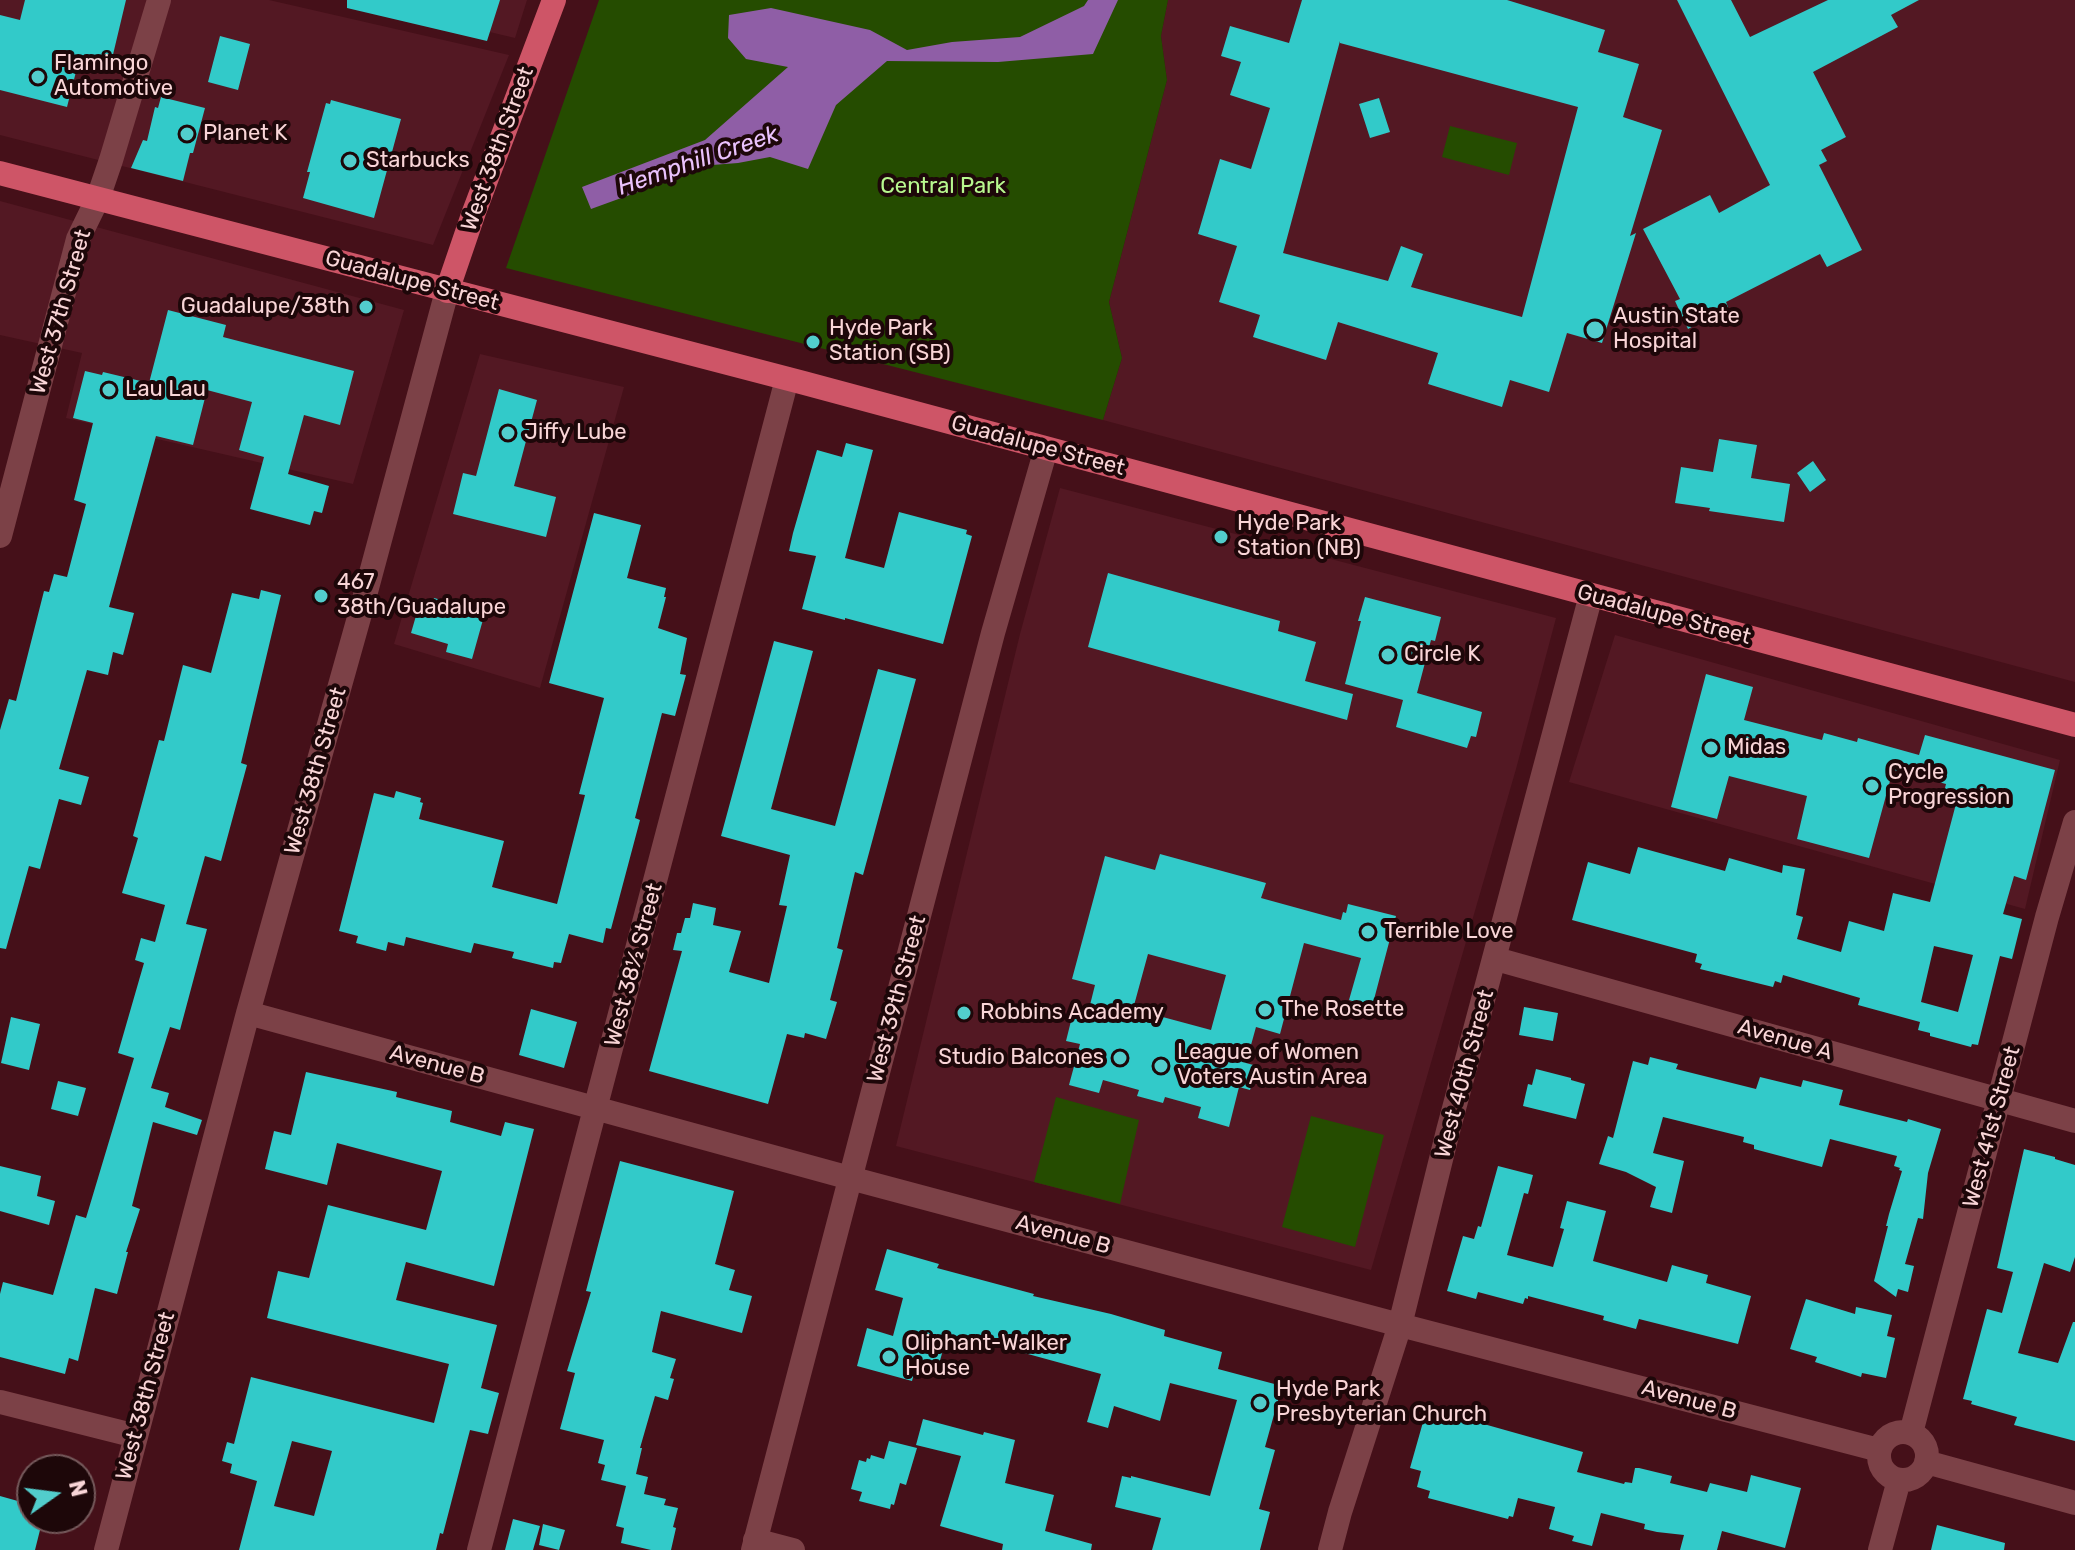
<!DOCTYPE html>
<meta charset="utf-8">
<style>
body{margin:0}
#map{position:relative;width:2075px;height:1550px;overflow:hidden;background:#451019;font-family:Rubik,sans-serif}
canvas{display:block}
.north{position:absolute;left:16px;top:1454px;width:80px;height:80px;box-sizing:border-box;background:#1d0709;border:2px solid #75595b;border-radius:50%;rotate:76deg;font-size:22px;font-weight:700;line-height:32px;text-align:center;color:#f9d5d7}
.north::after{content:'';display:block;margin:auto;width:28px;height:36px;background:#52cdcc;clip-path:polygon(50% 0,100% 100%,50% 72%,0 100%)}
</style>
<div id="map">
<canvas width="2075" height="1550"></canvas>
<div class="north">N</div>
</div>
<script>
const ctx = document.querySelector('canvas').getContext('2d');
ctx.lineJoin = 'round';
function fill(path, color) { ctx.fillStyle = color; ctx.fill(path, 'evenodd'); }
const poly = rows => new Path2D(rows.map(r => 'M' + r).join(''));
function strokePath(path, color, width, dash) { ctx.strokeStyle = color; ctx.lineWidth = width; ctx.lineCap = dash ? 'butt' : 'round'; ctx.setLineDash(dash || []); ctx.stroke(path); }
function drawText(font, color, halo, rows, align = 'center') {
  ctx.font = font + ' Rubik,sans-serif'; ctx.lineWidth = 8; ctx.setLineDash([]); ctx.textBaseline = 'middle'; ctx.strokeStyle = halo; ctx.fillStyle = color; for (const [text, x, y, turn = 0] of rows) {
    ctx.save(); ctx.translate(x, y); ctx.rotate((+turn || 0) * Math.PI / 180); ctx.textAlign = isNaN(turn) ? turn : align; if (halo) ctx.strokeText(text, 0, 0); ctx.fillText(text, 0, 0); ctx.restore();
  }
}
const built = poly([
 [0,0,269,0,509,55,433,245,0,135],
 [355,0,527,0,515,38],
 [1168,0,2075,0,2075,682,1103,420,1122,358,1109,302,1167,80,1161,36],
 [0,201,404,310,353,484,66,418,82,353,0,335],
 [480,354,624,387,540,688,394,644],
 [1060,488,1556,618,1516,769,1371,1270,896,1146,1020,634],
 [1615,635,2060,760,2025,909,1569,782]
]);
const green = poly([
 [599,0,1168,0,1161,36,1167,80,1109,302,1122,358,1103,420,506,268],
 [1450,126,1517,143,1509,175,1442,157],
 [1056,1097,1139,1120,1120,1204,1034,1182],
 [1311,1116,1384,1135,1355,1247,1282,1227]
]);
const water = poly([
 [1088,0,1118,0,1093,54,998,62,887,61,836,105,808,169,770,157,738,163,712,165,591,209,582,187,705,140,788,67,746,59,728,38,729,15,771,8,870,30,907,50,952,42,1020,37,1084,6]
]);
const building = poly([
 [25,0,126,0,111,63,80,56,67,107,0,90,0,15,20,20],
 [347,0,500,0,487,41,347,8],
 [1302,0,1507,0,1605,30,1598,52,1639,64,1623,117,1662,130,1630,236,1636,233,1602,343,1567,333,1549,392,1510,380,1502,407,1428,384,1438,353,1338,322,1326,360,1253,337,1260,315,1219,302,1237,246,1198,234,1220,159,1251,169,1270,108,1230,95,1241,62,1221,56,1230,26,1289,43],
 [1340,41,1340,43,1578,107,1522,317,1411,287,1423,254,1401,246,1388,281,1283,253],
 [1677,0,1731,0,1750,37,1828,0,1919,0,1891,15,1898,27,1813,72,1846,137,1821,150,1827,161,1819,165,1862,250,1827,267,1820,254,1726,302,1728,307,1688,329,1675,301,1680,299,1643,229,1710,195,1719,213,1770,185],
 [220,36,250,44,238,90,208,82],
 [161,97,205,108,193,153,190,153,183,181,131,168,143,140,147,141,155,107,158,108],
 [1379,98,1390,132,1370,138,1359,104],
 [331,100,401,119,374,218,303,198,310,172,307,172,326,103,330,104],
 [168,310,226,325,223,337,354,371,340,425,304,415,288,474,329,486,322,513,314,511,310,525,250,509,264,457,239,450,252,402,207,390,193,445,156,436,109,607,134,613,123,655,113,652,108,675,87,670,59,769,89,777,81,805,59,799,40,869,29,866,6,949,0,948,0,730,9,699,16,701,44,591,49,592,54,574,67,577,86,504,74,500,93,423,73,418,85,371,102,375,103,372,149,383],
 [499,389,537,400,514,486,556,497,546,537,453,514,463,473,476,476],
 [1719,439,1757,445,1751,478,1790,484,1784,522,1709,511,1710,508,1675,503,1681,467,1713,472],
 [846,443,873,450,845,558,884,568,899,512,967,530,966,534,972,536,943,644,845,618,845,620,802,609,816,556,789,551,793,533,817,450,842,457],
 [1813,461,1826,480,1810,492,1797,473],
 [594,513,641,525,627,578,666,588,664,597,666,597,658,628,687,638,680,674,686,675,675,716,662,713,635,818,640,820,611,929,606,928,603,943,569,934,561,963,554,962,553,968,512,958,514,952,474,943,471,953,406,937,404,946,388,942,386,951,356,943,358,936,339,931,374,793,394,798,396,791,421,798,420,802,423,803,419,819,504,841,492,887,557,904,585,795,579,794,604,698,549,683],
 [1108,573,1280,621,1278,631,1316,642,1305,681,1353,694,1347,720,1088,647],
 [261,590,281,595,241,763,247,765,221,861,205,856,186,924,207,929,180,1030,170,1027,151,1088,169,1093,165,1107,202,1120,197,1135,153,1122,132,1206,140,1209,126,1252,128,1252,117,1294,95,1288,78,1361,69,1358,65,1374,0,1357,0,1294,3,1282,53,1295,76,1215,86,1218,134,1058,118,1053,144,963,135,960,141,938,155,942,165,905,122,893,138,838,133,836,159,740,164,741,183,665,211,673,232,593,259,599],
 [1365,597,1441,617,1435,641,1431,640,1417,693,1482,712,1476,737,1471,736,1467,748,1396,727,1403,700,1345,684,1361,621,1358,621],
 [434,598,483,611,482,615,484,616,472,659,446,652,448,644,411,633,420,602,432,605],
 [774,641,813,651,771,809,835,826,878,669,916,679,863,875,855,872,837,948,843,950,830,1000,837,1002,826,1039,805,1033,804,1038,787,1034,768,1104,649,1071,682,951,673,950,677,933,681,933,685,918,690,918,693,903,716,908,713,925,741,931,729,972,769,983,787,906,779,905,790,855,721,836],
 [1706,674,1753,687,1744,720,1822,740,1824,733,1857,742,1858,738,1919,755,1925,735,2055,770,2026,880,2014,876,2003,914,2022,919,2012,959,2000,956,1978,1045,1972,1044,1971,1047,1930,1036,1930,1033,1918,1030,1920,1022,1858,1005,1860,998,1783,975,1781,983,1775,981,1773,987,1700,969,1702,964,1695,962,1697,954,1572,920,1588,862,1630,874,1638,847,1725,871,1729,858,1782,873,1783,865,1805,869,1796,915,1803,917,1797,939,1841,952,1849,921,1884,931,1893,893,1930,902,1957,800,1943,796,1946,784,1893,770,1869,858,1797,839,1807,796,1729,776,1717,819,1671,807],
 [1934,946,1973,955,1958,1012,1921,1002],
 [1160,854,1266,883,1261,898,1341,920,1343,912,1346,913,1348,904,1396,916,1372,1007,1349,1000,1361,958,1304,943,1280,1034,1256,1027,1246,1063,1257,1066,1250,1090,1239,1087,1229,1127,1198,1118,1201,1107,1165,1097,1163,1103,1137,1096,1139,1090,1103,1080,1099,1093,1069,1085,1080,1044,1066,1041,1072,1017,1086,1021,1095,985,1072,979,1105,856,1155,870],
 [1148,954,1226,975,1211,1030,1133,1009],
 [1524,1007,1558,1013,1553,1041,1519,1035],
 [531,1009,577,1022,564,1068,519,1055],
 [11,1017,40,1024,29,1070,1,1063],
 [1650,1057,1678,1064,1676,1069,1756,1089,1760,1077,1801,1087,1803,1080,1843,1090,1839,1105,1907,1122,1908,1119,1941,1129,1928,1173,1923,1219,1918,1218,1905,1264,1914,1266,1908,1292,1898,1289,1896,1297,1874,1281,1888,1226,1886,1226,1889,1214,1902,1171,1899,1170,1900,1168,1894,1166,1897,1156,1830,1139,1822,1167,1754,1149,1754,1145,1743,1142,1744,1137,1663,1117,1653,1153,1684,1161,1672,1213,1650,1207,1656,1187,1626,1172,1599,1164,1608,1136,1613,1138,1633,1061,1648,1065],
 [1536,1069,1571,1078,1571,1080,1585,1084,1576,1119,1523,1106,1528,1084,1532,1085],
 [306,1072,397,1092,396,1097,452,1111,450,1122,501,1136,505,1122,534,1129,494,1286,406,1262,396,1300,497,1325,481,1388,499,1393,488,1434,470,1430,443,1534,440,1533,436,1550,239,1550,257,1481,230,1473,232,1464,222,1461,227,1442,234,1444,251,1377,434,1423,449,1364,267,1318,278,1271,309,1278,328,1205,426,1230,442,1171,337,1143,327,1185,265,1169,274,1131,291,1135],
 [292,1441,332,1451,314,1516,274,1506],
 [58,1081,86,1088,78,1116,51,1109],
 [2024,1149,2055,1157,2055,1159,2075,1165,2075,1257,2070,1272,2044,1263,2018,1353,2058,1363,2073,1322,2075,1322,2075,1441,2014,1425,2017,1417,1971,1404,1972,1401,1963,1399,1987,1309,2002,1313,2013,1272,1997,1268],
 [620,1161,734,1191,715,1264,735,1270,729,1290,752,1296,742,1333,661,1311,652,1352,676,1359,670,1378,674,1379,668,1400,655,1396,640,1448,642,1448,636,1474,648,1477,644,1494,666,1499,664,1505,678,1508,673,1527,676,1528,671,1550,651,1550,621,1543,624,1528,616,1526,626,1486,601,1480,605,1465,598,1463,604,1440,560,1429,575,1373,567,1371,591,1292,586,1291],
 [0,1166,41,1176,37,1196,55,1201,49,1225,0,1211],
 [1498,1166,1533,1175,1528,1194,1524,1193,1507,1255,1553,1267,1564,1229,1560,1228,1567,1201,1606,1211,1593,1261,1667,1282,1672,1265,1708,1275,1706,1283,1751,1296,1738,1344,1639,1319,1636,1329,1603,1320,1604,1316,1528,1296,1528,1299,1525,1298,1523,1304,1478,1292,1476,1299,1447,1291,1463,1236,1474,1239,1478,1226,1481,1227],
 [887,1249,939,1264,937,1268,1034,1294,1033,1296,1111,1314,1165,1330,1164,1336,1222,1352,1218,1369,1282,1386,1265,1447,1275,1450,1259,1509,1270,1512,1260,1550,1152,1550,1161,1518,1115,1507,1122,1476,1131,1478,1131,1476,1210,1496,1237,1400,1170,1383,1160,1421,1114,1406,1108,1428,1087,1422,1101,1374,984,1342,983,1346,947,1336,939,1364,936,1363,933,1374,915,1370,912,1381,857,1366,867,1328,893,1336,903,1298,875,1290],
 [1806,1299,1855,1314,1856,1307,1892,1315,1887,1336,1895,1338,1886,1378,1862,1373,1861,1377,1815,1362,1817,1357,1790,1349],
 [1427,1408,1583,1452,1577,1472,1624,1484,1625,1482,1632,1483,1635,1468,1639,1468,1672,1476,1670,1483,1707,1492,1710,1483,1747,1492,1751,1475,1801,1488,1785,1548,1722,1531,1717,1550,1680,1550,1684,1535,1657,1532,1644,1529,1645,1524,1601,1513,1592,1546,1572,1541,1574,1536,1549,1529,1555,1507,1518,1498,1513,1517,1509,1516,1508,1519,1428,1498,1430,1491,1417,1487,1421,1471,1410,1468],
 [923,1419,983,1435,984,1432,1015,1440,1005,1483,1054,1495,1045,1531,1092,1544,1091,1550,1002,1550,1003,1544,940,1526,961,1456,916,1445],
 [889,1441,917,1448,906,1485,900,1483,894,1505,891,1504,890,1509,859,1501,862,1492,851,1489,859,1460,866,1462,867,1458,870,1459,871,1455,884,1459],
 [0,1496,32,1505,32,1518,43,1518,35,1550,0,1550],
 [513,1519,540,1526,533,1550,505,1550],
 [543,1524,565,1530,559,1550,539,1545],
 [1937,1525,2005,1543,2004,1550,1931,1550]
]);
const minor = poly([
 [0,536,78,239,98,198,111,160,159,0],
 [1496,959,2075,1121],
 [248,1013,850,1178,1400,1325,1879,1450],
 [0,1402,136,1436],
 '1879 1456a24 24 0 1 1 48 0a24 24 0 1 1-48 0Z',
 [1911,1433,2047,917,2075,822],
 [1926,1462,2075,1503],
 [755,1540,793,1550],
 [106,1550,248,1013,360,614,447,291],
 [479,1550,787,379],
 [753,1550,993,633,1046,449],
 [1330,1550,1340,1512,1400,1325,1448,1131,1591,595],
 [1880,1550,1899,1480]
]);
const major = poly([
 [0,173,804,383,2075,725],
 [447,291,474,212,554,0]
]);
const markers = [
 [38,77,8,"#52cdcc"],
 [187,134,8,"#52cdcc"],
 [350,161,8,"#52cdcc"],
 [366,307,8,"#52cdcc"],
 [1595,330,10,"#52cdcc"],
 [813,342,8,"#52cdcc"],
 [109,390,8,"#52cdcc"],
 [508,433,8,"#52cdcc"],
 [1221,537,8,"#52cdcc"],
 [321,596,8,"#52cdcc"],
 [1388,655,8,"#52cdcc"],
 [1711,748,8,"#52cdcc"],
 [1872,786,8,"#52cdcc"],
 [1368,932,8,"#52cdcc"],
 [1265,1010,8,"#52cdcc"],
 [964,1013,8,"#52cdcc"],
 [1120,1058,8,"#52cdcc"],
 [1161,1066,8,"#52cdcc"],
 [889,1357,8,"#52cdcc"],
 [1260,1403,8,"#52cdcc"]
];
const poiNames = [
 ["Flamingo",54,64],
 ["Automotive",54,89],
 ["Planet K",203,134],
 ["Starbucks",366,161],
 ["Guadalupe/38th",350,307,"right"],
 ["Austin State",1613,317],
 ["Hospital",1613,342],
 ["Hyde Park",829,329],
 ["Station (SB)",829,354],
 ["Lau Lau",125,390],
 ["Jiffy Lube",524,433],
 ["Hyde Park",1237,524],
 ["Station (NB)",1237,549],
 ["467",337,583],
 ["38th/Guadalupe",337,608],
 ["Circle K",1404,655],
 ["Midas",1727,748],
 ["Cycle",1888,773],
 ["Progression",1888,798],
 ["Terrible Love",1384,932],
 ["The Rosette",1281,1010],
 ["Robbins Academy",980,1013],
 ["League of Women",1177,1053],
 ["Voters Austin Area",1177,1078],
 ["Studio Balcones",1104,1058,"right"],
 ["Oliphant-Walker",905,1344],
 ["House",905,1369],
 ["Hyde Park",1276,1390],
 ["Presbyterian Church",1276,1415]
];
const streetNames = [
 ["West 38th Street",498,149,-70],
 ["Guadalupe Street",412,281,15],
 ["West 37th Street",61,312,-74],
 ["Guadalupe Street",1038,446,15],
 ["Guadalupe Street",1664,615,15],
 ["West 38th Street",316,771,-74],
 ["West 38½ Street",634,965,-75],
 ["West 39th Street",897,999,-75],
 ["Avenue A",1785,1040,16],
 ["Avenue B",437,1065,15],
 ["West 40th Street",1465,1074,-75],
 ["West 41st Street",1992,1127,-75],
 ["Avenue B",1063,1235,15],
 ["West 38th Street",146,1396,-75],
 ["Avenue B",1689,1400,15]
];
const parkNames = [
 ["Central Park",943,187]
];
const waterNames = [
 ["Hemphill Creek",698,161,-19]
];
fill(built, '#531823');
fill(green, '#254c00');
fill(water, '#8f5ea6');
fill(building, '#32cac9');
strokePath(minor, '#7c4147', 24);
strokePath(major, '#ce5567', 24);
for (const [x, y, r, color] of markers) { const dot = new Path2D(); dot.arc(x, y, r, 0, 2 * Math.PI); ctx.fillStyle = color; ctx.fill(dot); strokePath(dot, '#1d0709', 3); }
drawText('22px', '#f9d5d7', '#1d0709', poiNames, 'left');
drawText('22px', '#f9d5d7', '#1d0709', streetNames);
drawText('22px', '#b8f88f', '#1d0709', parkNames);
drawText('italic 24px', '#eac2fd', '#1d0709', waterNames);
</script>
